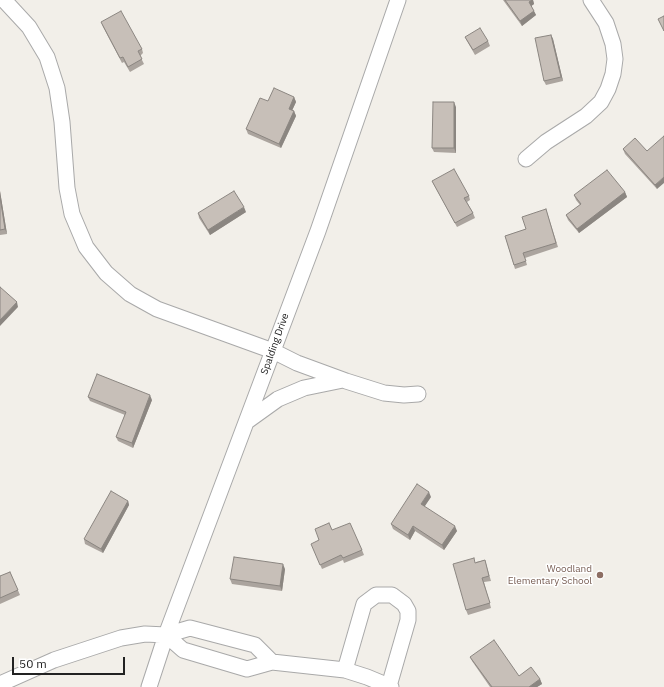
<!DOCTYPE html>
<style>
body{margin:0}
#map{position:relative;width:664px;height:687px;overflow:hidden;background:#f2efe9;font-family:"IBM Plex Sans",sans-serif}
canvas{display:block}
.scale{position:absolute;left:12px;top:657px;width:113px;height:18px;box-sizing:border-box;border:2px solid #222;border-top:0;padding-left:5px;font-size:12px;line-height:14px;white-space:nowrap;color:#222;-webkit-text-stroke:3px #fff;paint-order:stroke}
</style>
<div id="map">
<canvas width="664" height="687"></canvas>
<div class="scale">50 m</div>
</div>
<script>
const ctx = document.querySelector('canvas').getContext('2d');
ctx.lineJoin = 'round';
const poly = rows => new Path2D(rows.map(r => 'M' + r).join(''));
function strokePath(path, color, width, dash) { ctx.strokeStyle = color; ctx.lineWidth = width; ctx.lineCap = dash ? 'butt' : 'round'; ctx.setLineDash(dash || []); ctx.stroke(path); }
function fill(path, color) { ctx.fillStyle = color; ctx.fill(path, 'evenodd'); }
function drawText(font, color, halo, rows, align = 'center') {
  ctx.font = font + ' "IBM Plex Sans",sans-serif'; ctx.lineWidth = 3; ctx.setLineDash([]); ctx.textBaseline = 'middle'; ctx.strokeStyle = halo; ctx.fillStyle = color; for (const [text, x, y, turn = 0] of rows) {
    ctx.save(); ctx.translate(x, y); ctx.rotate((+turn || 0) * Math.PI / 180); ctx.textAlign = isNaN(turn) ? turn : align; if (halo) ctx.strokeText(text, 0, 0); ctx.fillText(text, 0, 0); ctx.restore();
  }
}
const minor = poly([
 [4,0,29,27,47,57,57,88,62,122,67,188,72,214,86,247,106,273,130,294,157,309,273,351,297,363,346,381,384,393,404,395,418,394],
 [526,159,546,142,586,116,601,102,608,89,613,74,615,59,613,44,606,23,591,0],
 [246,422,278,399,304,388,343,380],
 [166,635,183,650,247,669,272,662,345,670,367,677,391,687],
 [345,670,364,604,376,595,392,595,404,604,408,611,408,620,389,686],
 [0,684,54,660,121,638,145,634,166,635,190,628,255,645,272,662],
 [149,687,166,635,318,231,398,0]
]);
const wall = poly([
 [503,0,533,0,534,4,531,6,536,15,522,26],
 [101,22,142,49,143,53,140,56,144,64,130,72,124,62,122,63,103,27],
 [551,35,553,39,563,81,546,85,544,81],
 [465,37,488,41,490,46,475,55,467,41],
 [294,97,296,102,292,110,294,111,296,116,281,148,248,134,246,129,268,101],
 [456,107,456,153,434,152,432,148],
 [623,149,647,151,657,189,625,154],
 [432,181,469,196,470,200,467,202,473,213,475,218,457,227,434,185],
 [0,191,7,234,0,235],
 [625,192,627,197,579,233,568,220,566,215,580,205,576,200,574,195],
 [546,209,558,247,525,258,527,265,515,269,505,236,526,229],
 [246,212,210,235,199,218,198,213],
 [88,397,152,400,133,448,118,441,116,437,125,415,90,401],
 [431,497,424,506,457,531,444,550,415,531,410,540,393,529,391,524],
 [128,501,129,505,103,553,85,544,84,539],
 [332,530,362,550,364,555,344,563,343,560,322,569,313,548,319,540],
 [485,560,491,581,484,582,491,608,468,615,466,610,476,562],
 [285,569,282,591,232,584,230,579],
 [10,572,20,595,0,604,0,576],
 [470,657,519,676,540,679,542,684,537,687,490,687,472,661]
]);
const shadedWall = poly([
 [532,0,533,0,534,4,530,7,529,2],
 [534,11,536,15,522,26,520,21],
 [551,35,553,39,563,81,561,77],
 [294,97,296,102,291,113,289,109],
 [454,102,456,107,456,153,454,148],
 [294,111,296,116,281,148,279,144],
 [664,177,664,183,657,189,655,185],
 [0,191,7,234,5,229,0,197],
 [625,192,627,197,579,233,577,229],
 [244,207,246,212,210,235,208,230],
 [17,302,18,307,0,326,0,320],
 [150,395,152,400,133,448,132,443],
 [429,492,431,497,423,509,421,504],
 [128,501,129,505,103,553,101,549],
 [413,526,415,531,410,540,408,535],
 [455,526,457,531,444,550,442,545],
 [283,564,285,569,282,591,280,586],
 [540,679,542,684,537,687,529,687]
]);
const building = poly([
 [505,0,532,0,529,2,534,11,520,21,505,0],
 [121,11,142,49,138,51,142,59,128,67,123,57,120,58,101,22,121,11],
 [664,16,664,31,658,19,664,16],
 [480,28,488,41,473,50,465,37,480,28],
 [551,35,561,77,544,81,535,38,551,35],
 [274,88,294,97,289,109,294,111,279,144,246,129,260,98,268,101,274,88],
 [433,102,454,102,454,148,432,148,433,102],
 [664,136,664,177,655,185,623,149,635,138,647,151,664,136],
 [454,169,469,196,464,198,473,213,455,223,432,181,454,169],
 [607,170,625,192,577,229,566,215,581,204,574,195,607,170],
 [234,191,244,207,208,230,198,213,234,191],
 [0,197,5,229,0,230,0,197],
 [546,209,556,243,523,253,526,261,514,265,505,236,526,229,522,217,546,209],
 [0,287,17,302,0,320,0,287],
 [97,374,150,395,132,443,116,437,126,412,88,397,97,374],
 [417,484,429,492,421,504,455,526,442,545,413,526,408,535,391,524,417,484],
 [111,491,128,501,101,549,84,539,111,491],
 [329,523,332,530,350,523,362,550,343,558,341,555,320,565,311,544,319,540,315,529,329,523],
 [234,557,283,564,280,586,230,579,234,557],
 [474,558,475,563,485,560,489,576,482,578,490,603,466,610,453,564,474,558],
 [10,572,18,590,0,598,0,576,10,572],
 [494,640,519,676,531,667,540,679,529,687,492,687,470,657,494,640]
]);
const markers = [
 [600,575,4,"#8d6e63"]
];
const streetNames = [
 ["Spalding Drive",275,344,-70]
];
const educationNames = [
 ["Woodland",592,569],
 ["Elementary School",592,581]
];
strokePath(minor, '#a9a9a9', 17);
strokePath(minor, '#fff', 15);
fill(wall, '#aba49e');
fill(shadedWall, '#8b8681');
fill(building, '#c7bfb8');
strokePath(building, '#8b8681', 1);
for (const [x, y, r, color] of markers) { const dot = new Path2D(); dot.arc(x, y, r, 0, 2 * Math.PI); ctx.fillStyle = color; ctx.fill(dot); strokePath(dot, '#fff', 1.5); }
drawText('10px', '#222', '#fff', streetNames);
drawText('10px', '#785e54', '#fff', educationNames, 'right');
</script>
